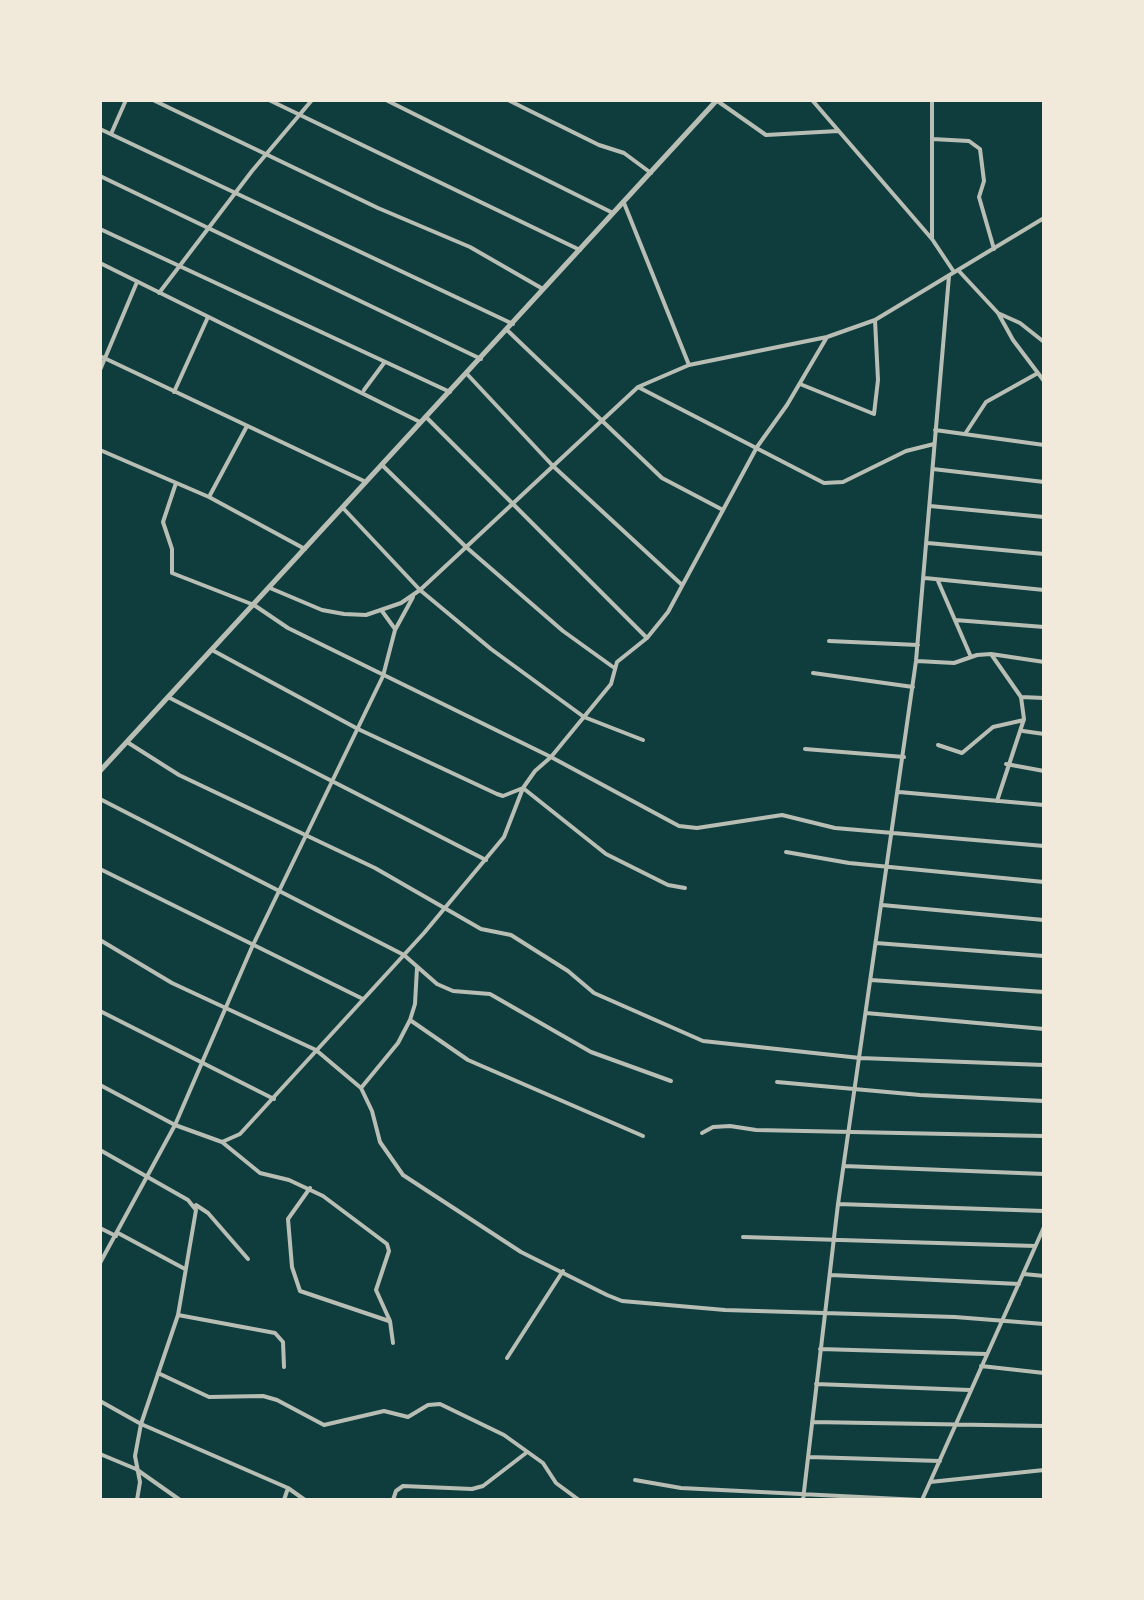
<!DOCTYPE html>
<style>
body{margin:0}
#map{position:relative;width:1144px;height:1600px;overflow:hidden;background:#0f3d3e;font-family:Commissioner,sans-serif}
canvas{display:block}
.frame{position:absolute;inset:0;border:102px solid #f1e9da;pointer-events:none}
</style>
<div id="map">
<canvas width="1144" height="1600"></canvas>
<div class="frame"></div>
</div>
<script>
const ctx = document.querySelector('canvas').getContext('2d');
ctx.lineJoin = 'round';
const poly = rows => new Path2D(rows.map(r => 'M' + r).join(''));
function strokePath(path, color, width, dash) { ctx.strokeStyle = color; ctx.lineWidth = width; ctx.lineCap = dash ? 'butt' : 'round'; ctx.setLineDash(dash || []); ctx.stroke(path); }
const minor = poly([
 [153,100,378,208,470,247,543,289],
 [269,100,580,250],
 [386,100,613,213],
 [508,100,599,145,624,153,651,173],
 [716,100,766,135,838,131],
 [812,100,932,239,954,272],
 [100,129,513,324],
 [111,134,126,100],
 [932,139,969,141,980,149,984,181,979,197,994,249],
 [100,176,481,359],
 [624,203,689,365],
 [100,229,450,392],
 [932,238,932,100],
 [100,263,420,422],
 [958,270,998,313,1013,340,1044,381],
 [159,293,252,171,312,100],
 [1000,314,1020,323,1044,342],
 [507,330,662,478,723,510],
 [100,356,366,482],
 [100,370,137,282],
 [467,374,553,466,681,584],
 [800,384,874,414,878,380,875,320],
 [638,387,824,483,843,482,906,451,934,444],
 [364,390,384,363],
 [174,392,208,317],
 [426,417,647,638],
 [935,430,1044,445],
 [965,434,986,402,1038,373],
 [100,450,209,497,305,549],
 [382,465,466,547,563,631,613,667],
 [933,469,1044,482],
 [176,483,163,522,172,549,172,573,254,605,288,628,551,757,679,826,697,828,782,815,835,828,1044,846],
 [209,497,247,426],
 [930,506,1044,517],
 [343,508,420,590,491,649,584,717,643,740],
 [928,543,1044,554],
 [925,578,1044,590],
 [938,581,971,657],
 [270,588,322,610,344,614,366,615,401,603,420,590,638,387,689,365,827,337,875,320,1044,218],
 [382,611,395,629],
 [955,620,1044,627],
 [829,641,918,645],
 [212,650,358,729,497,794,503,796,523,788,606,854,668,885,685,888],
 [991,654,1021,697,1024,719,997,801],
 [917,661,954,663,977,655,991,654,1044,662],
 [813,673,913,687],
 [168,697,486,860],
 [1021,697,1044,698],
 [1023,731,1044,734],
 [127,742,179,775,375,868,481,929,511,935,568,971,594,993,703,1041,860,1058,1044,1065],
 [938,745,962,753,993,727,1024,720],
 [805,749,904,757],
 [1006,764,1044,771],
 [899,792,1044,805],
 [100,799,404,955,437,984,453,991,490,994,591,1052,671,1081],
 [786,852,849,863,1044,882],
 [100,869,363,999],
 [882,905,1044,920],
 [100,940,172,983,316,1050,361,1088,372,1111,380,1142,403,1175,521,1252,607,1295,622,1301,725,1310,955,1317,1044,1324],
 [876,943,1044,956],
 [871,980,1044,992],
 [100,1011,274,1099],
 [866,1013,1044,1029],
 [410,1020,468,1060,643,1136],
 [777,1082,920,1095,1044,1101],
 [100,1085,175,1125,222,1142,240,1134,424,933,504,837,523,788,535,771,551,757,611,684,617,662,647,638,668,612,757,447,787,405,827,337],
 [361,1088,398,1043,410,1020,415,1004,417,968],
 [702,1133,713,1127,730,1126,756,1130,1044,1136],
 [222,1142,260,1173,289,1180,323,1196,387,1244,389,1251,376,1290,390,1321,393,1343],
 [100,1150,188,1200,196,1210,178,1315,141,1424,135,1456,140,1482,137,1500],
 [844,1166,1044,1174],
 [310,1188,288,1219,292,1267,300,1291,389,1321],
 [838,1204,1044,1211],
 [196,1205,208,1213,248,1259],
 [100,1228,116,1236],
 [118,1233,185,1269],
 [743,1237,1035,1246],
 [100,1263,175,1125,252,947,383,676,395,630,413,597],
 [1024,1274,1044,1276],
 [831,1275,1019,1284],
 [178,1315,275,1333,283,1342,284,1367],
 [820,1349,986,1354],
 [507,1358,563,1271],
 [981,1366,1044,1373],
 [158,1373,209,1397,263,1396,277,1400,324,1425,384,1411,408,1417,428,1405,440,1404,504,1435,543,1463,556,1483,579,1500],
 [816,1384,970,1390],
 [100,1401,141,1424,288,1488,305,1500],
 [812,1422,1044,1426],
 [100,1454,136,1469,180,1500],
 [809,1457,940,1461],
 [635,1480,681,1488,920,1500],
 [930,1482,1044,1470],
 [284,1500,288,1488],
 [393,1500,396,1491,403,1486,472,1489,483,1486,526,1453],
 [803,1500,838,1204,916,661,949,276],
 [922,1500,1044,1227]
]);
const tertiary = poly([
 [100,771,717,100]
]);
strokePath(minor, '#b8beb3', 4);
strokePath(tertiary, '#b8beb3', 5);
</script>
